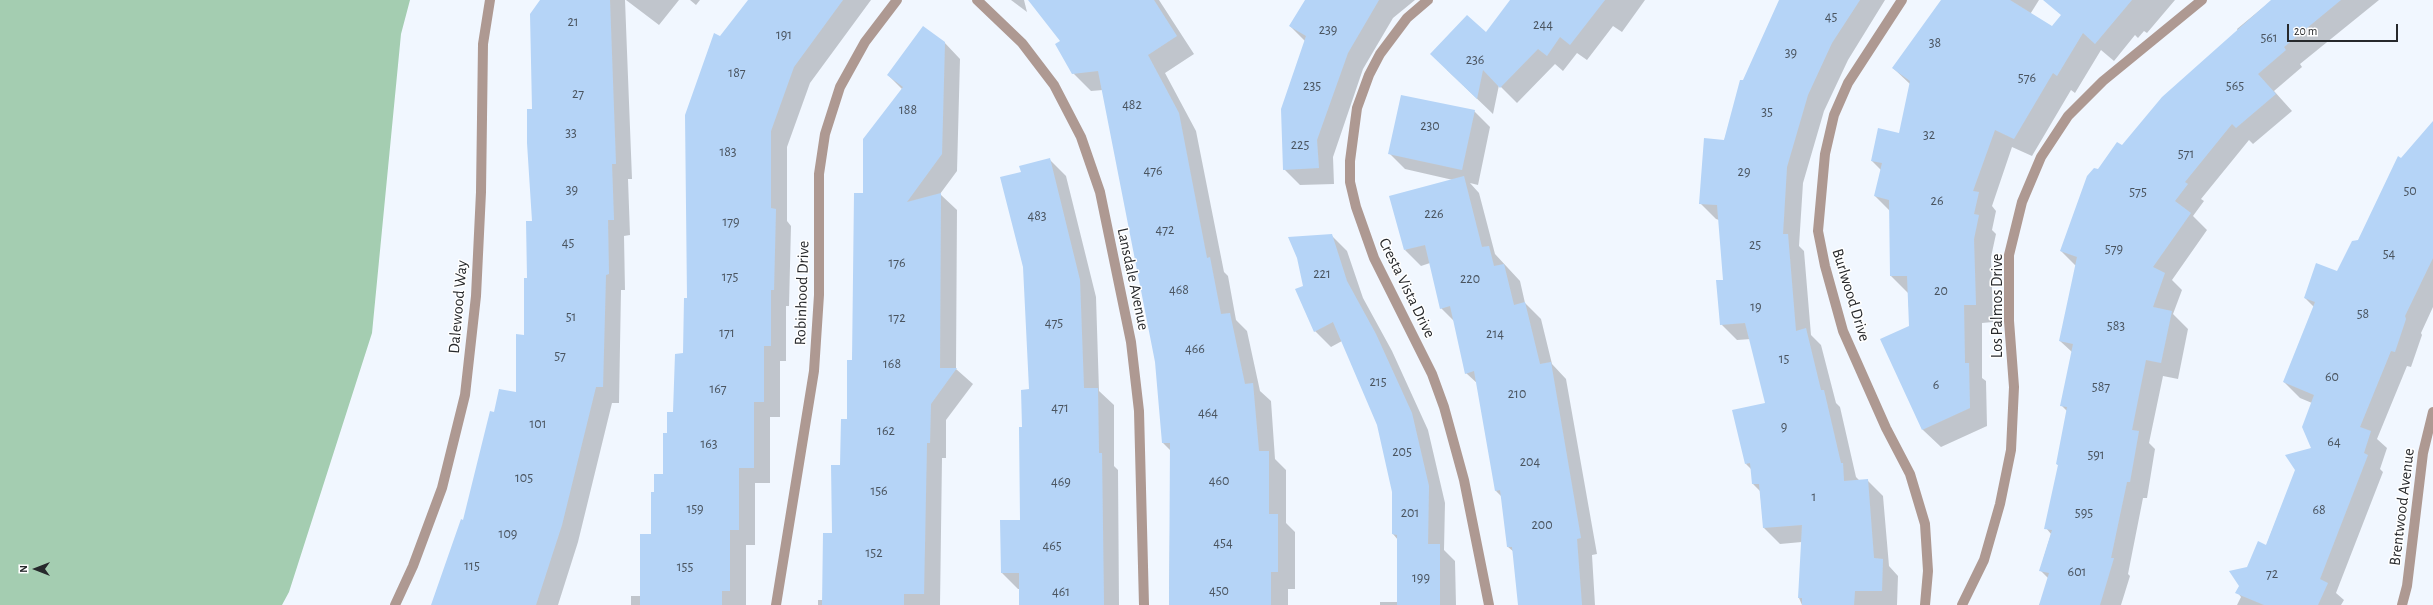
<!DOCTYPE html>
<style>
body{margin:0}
#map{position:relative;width:2433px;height:605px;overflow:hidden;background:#f1f7ff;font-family:"Alegreya Sans",sans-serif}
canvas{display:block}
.north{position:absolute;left:16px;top:549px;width:40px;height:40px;-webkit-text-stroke:3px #fff;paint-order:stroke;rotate:270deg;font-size:11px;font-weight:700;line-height:16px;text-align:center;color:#27292c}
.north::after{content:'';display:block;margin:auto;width:14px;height:18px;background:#27292c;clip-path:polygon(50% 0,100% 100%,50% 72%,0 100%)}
.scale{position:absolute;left:2287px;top:24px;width:111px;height:18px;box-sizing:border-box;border:2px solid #27292c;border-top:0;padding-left:5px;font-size:12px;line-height:14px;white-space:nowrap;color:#27292c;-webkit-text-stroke:3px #fff;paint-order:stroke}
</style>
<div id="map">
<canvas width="2433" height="605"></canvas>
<div class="north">N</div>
<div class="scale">20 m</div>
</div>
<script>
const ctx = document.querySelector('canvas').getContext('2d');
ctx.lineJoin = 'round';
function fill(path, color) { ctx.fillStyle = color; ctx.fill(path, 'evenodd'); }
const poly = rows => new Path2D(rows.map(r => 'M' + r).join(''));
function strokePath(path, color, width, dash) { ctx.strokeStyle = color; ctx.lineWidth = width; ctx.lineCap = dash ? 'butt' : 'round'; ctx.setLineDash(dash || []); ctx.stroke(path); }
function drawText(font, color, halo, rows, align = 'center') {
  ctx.font = font + ' "Alegreya Sans",sans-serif'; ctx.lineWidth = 3; ctx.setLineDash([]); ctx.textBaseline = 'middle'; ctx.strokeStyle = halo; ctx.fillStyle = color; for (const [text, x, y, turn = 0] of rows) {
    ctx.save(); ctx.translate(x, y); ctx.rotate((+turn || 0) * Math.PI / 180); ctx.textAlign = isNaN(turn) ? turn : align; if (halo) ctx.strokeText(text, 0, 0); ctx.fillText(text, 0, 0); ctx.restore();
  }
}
const forest = poly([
 [0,0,410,0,401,34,372,333,289,592,282,605,0,605]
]);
const shadow = poly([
 [542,0,625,0,632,179,628,179,630,235,624,236,625,290,621,290,619,403,612,403,578,542,558,605,432,605,464,521,495,413,517,394,525,336,533,223,533,110],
 [626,0,679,0,659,25],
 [690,0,700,0,696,5],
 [749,0,871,0,810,83,787,147,787,221,791,226,789,306,786,306,786,361,780,361,780,417,770,417,770,483,755,483,755,545,746,545,746,605,631,605,631,596,641,596,652,535,655,493,664,475,668,434,674,413,684,354,688,299,721,37],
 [1011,0,1024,0,1027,12],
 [1032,0,1159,0,1194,54,1165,73,1196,131,1224,272,1228,276,1236,320,1247,331,1260,391,1271,401,1275,459,1286,470,1286,523,1295,532,1295,589,1288,589,1288,605,1169,605,1171,451,1163,443,1156,362,1103,90,1091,91,1073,73,1061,41],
 [1306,0,1415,0,1393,18,1363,69,1333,157,1334,184,1300,185,1284,169,1305,41,1290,26],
 [1512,0,1645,0,1622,32,1613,26,1587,60,1577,53,1563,71,1555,64,1517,103,1499,85,1493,114,1447,70,1486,34],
 [1783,0,1885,0,1848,60,1824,111,1803,183,1799,246,1804,251,1811,335,1821,345,1836,403,1840,407,1856,477,1859,480,1867,480,1883,496,1889,566,1898,576,1897,605,1802,605,1799,598,1802,542,1780,544,1764,528,1760,491,1753,484,1752,470,1746,464,1767,403,1751,339,1737,340,1721,324,1724,281,1719,220,1716,219,1700,203,1724,141,1743,82],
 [1942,0,2039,0,1954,136,1957,138,2075,0,2175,0,2147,33,2144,31,2138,38,2135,35,2114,61,2101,50,2075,93,2071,90,2032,156,2012,147,1992,206,1996,211,1992,230,1996,234,1991,257,1993,322,1982,323,1982,378,1986,381,1987,426,1941,447,1923,430,1910,327,1908,293,1891,276,1890,211,1875,196,1881,170,1872,161,1900,134,1911,85,1893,68],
 [2272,0,2379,0,2300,64,2302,67,2274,91,2292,111,2253,144,2249,140,2201,199,2204,201,2193,216,2207,230,2172,280,2182,290,2173,314,2188,329,2178,379,2163,376,2149,443,2155,449,2147,498,2143,498,2128,574,2130,576,2121,605,2039,605,2053,583,2040,570,2051,534,2046,528,2059,466,2057,464,2067,411,2062,406,2072,352,2060,341,2076,266,2061,251,2098,170,2238,31,2237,29],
 [944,42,960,59,957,171,940,194,957,210,956,369,973,384,946,420,946,458,942,458,940,605,818,605,818,600,823,600,848,420,864,194,902,89,888,75],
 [1474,111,1490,127,1478,185,1470,183,1479,193,1495,254,1520,281,1525,303,1541,319,1552,364,1566,379,1597,554,1592,555,1595,605,1519,605,1514,552,1508,547,1502,497,1496,491,1478,384,1466,373,1455,322,1441,308,1430,263,1421,266,1405,250,1453,180,1405,169,1389,153],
 [2433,123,2433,307,2421,333,2422,335,2411,367,2407,366,2377,439,2387,448,2380,469,2383,472,2336,593,2344,600,2341,605,2237,605,2241,597,2237,592,2248,568,2266,546,2296,470,2313,448,2312,403,2300,398,2284,382,2314,307,2305,298,2338,272,2358,241,2401,160],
 [1050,160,1066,176,1096,297,1099,391,1114,405,1114,466,1118,470,1119,605,1021,605,1021,589,1018,589,1002,573,1001,521,1021,521,1023,428,1030,390,1022,173],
 [1331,235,1347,251,1363,298,1392,351,1428,430,1445,503,1444,550,1455,561,1456,605,1380,605,1380,602,1398,602,1398,540,1393,534,1393,492,1378,424,1342,341,1331,347,1315,331,1304,286]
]);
const building = poly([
 [540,0,610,0,616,164,612,164,614,220,608,220,609,274,606,275,603,387,596,387,562,525,536,605,431,605,461,519,463,520,490,411,494,412,499,389,516,392,516,334,524,335,524,278,527,278,526,221,532,221,527,143,527,109,532,109,530,14],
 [748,0,843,0,794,67,771,131,771,208,776,209,774,290,771,290,771,346,764,346,764,402,754,402,754,468,739,468,739,530,730,530,730,591,722,591,722,605,640,605,640,534,651,534,651,492,654,492,654,474,663,474,663,433,667,433,667,412,673,412,675,354,683,353,684,298,687,298,685,115,714,33,720,36],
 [1028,0,1154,0,1177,36,1148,55,1179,113,1207,258,1210,257,1221,314,1230,313,1245,384,1253,383,1259,451,1269,451,1269,514,1278,514,1278,572,1271,572,1271,605,1169,605,1170,443,1162,443,1155,362,1098,71,1072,74,1055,44,1060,41],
 [1305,0,1379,0,1348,53,1317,140,1319,168,1283,170,1281,109,1306,36,1289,26],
 [1510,0,1605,0,1570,45,1560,37,1547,56,1538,49,1500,88,1483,70,1477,99,1430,54,1467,15,1486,32],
 [1779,0,1860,0,1832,43,1808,95,1787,167,1783,234,1788,234,1796,331,1806,328,1821,390,1824,390,1841,463,1843,463,1844,481,1868,479,1874,558,1883,559,1882,591,1855,591,1854,605,1802,605,1802,598,1798,598,1802,525,1763,528,1759,484,1752,484,1750,463,1745,464,1732,410,1765,403,1745,323,1720,325,1716,280,1723,280,1717,205,1699,204,1704,138,1724,140,1740,80,1743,80],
 [1941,0,2010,0,2052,26,2061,15,2043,0,2132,0,2095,44,2083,33,2057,76,2053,73,2014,139,1995,130,1973,191,1979,192,1974,214,1979,215,1974,239,1976,305,1964,305,1965,363,1969,363,1970,408,1922,430,1880,339,1909,326,1907,276,1890,276,1889,200,1874,196,1882,163,1871,161,1878,128,1899,133,1910,81,1892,68],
 [2271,0,2341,0,2284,47,2286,50,2258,74,2276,94,2236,128,2232,124,2185,182,2188,184,2175,201,2191,213,2153,267,2165,273,2153,307,2172,311,2161,363,2146,360,2132,430,2139,431,2130,482,2127,482,2111,558,2114,558,2100,605,2039,605,2049,573,2039,571,2052,530,2044,529,2058,465,2056,464,2067,407,2060,406,2073,344,2059,341,2077,257,2060,251,2087,176,2094,168,2098,169,2117,142,2122,145,2162,97],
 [923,26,945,42,942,154,907,202,941,193,940,368,957,368,931,404,930,443,927,443,924,594,904,594,904,605,822,605,823,533,832,533,831,465,840,465,841,419,847,419,847,360,852,360,854,193,863,193,863,139,903,87,887,75],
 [1401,95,1475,110,1462,170,1388,154],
 [2433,121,2433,258,2405,316,2406,319,2395,352,2391,351,2360,427,2371,431,2364,453,2368,455,2320,579,2328,583,2318,605,2264,605,2235,593,2239,586,2229,571,2247,567,2258,541,2266,545,2295,470,2285,455,2311,448,2302,427,2314,395,2283,382,2315,302,2304,298,2316,263,2337,271,2352,241,2358,240,2398,156,2401,158],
 [1050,158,1080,280,1084,388,1098,388,1099,453,1102,453,1104,605,1019,605,1019,573,1001,573,1000,520,1020,520,1019,427,1022,427,1021,390,1029,389,1023,267,1000,177,1021,172,1019,166],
 [1464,176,1482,247,1489,246,1494,266,1504,264,1514,305,1525,302,1540,364,1551,362,1581,538,1577,539,1582,605,1518,605,1512,547,1507,547,1500,490,1495,491,1474,371,1465,374,1450,306,1440,309,1425,245,1404,250,1389,196],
 [1332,234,1347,281,1376,334,1412,413,1429,486,1428,544,1440,544,1440,605,1397,605,1397,535,1392,534,1392,492,1377,425,1333,322,1314,332,1295,289,1303,286,1297,258,1288,237]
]);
const minor = poly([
 [977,0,1022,43,1054,85,1081,137,1100,192,1131,342,1139,411,1144,605],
 [1428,0,1407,18,1380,54,1369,75,1357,108,1350,161,1350,182,1356,207,1374,258,1432,374,1444,407,1464,480,1489,605],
 [1902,0,1848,83,1834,115,1825,154,1818,231,1825,266,1843,331,1886,428,1910,474,1925,524,1928,571,1925,605],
 [395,605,413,566,442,488,465,395,476,296,481,192,483,44,490,0],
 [776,605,814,371,819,295,819,174,825,134,840,87,865,42,897,0],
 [1962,605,1984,560,2000,504,2011,450,2014,387,2009,321,2009,255,2022,202,2041,157,2068,116,2103,81,2202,0],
 [2402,605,2407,586,2423,453,2433,412]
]);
const numberNames = [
 ["45",1831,17],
 ["21",573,22],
 ["244",1543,25],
 ["239",1328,30],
 ["191",784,35],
 ["561",2269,38],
 ["38",1935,43],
 ["39",1791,53],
 ["236",1475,60],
 ["187",737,73],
 ["576",2027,78],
 ["235",1312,86],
 ["565",2235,86],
 ["27",578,94],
 ["482",1132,105],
 ["188",908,110],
 ["35",1767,112],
 ["230",1430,126],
 ["33",571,133],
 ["32",1929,135],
 ["225",1300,145],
 ["183",728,152],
 ["571",2186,154],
 ["476",1153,171],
 ["29",1744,172],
 ["39",572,190],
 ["50",2410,191],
 ["575",2138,192],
 ["26",1937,201],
 ["226",1434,214],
 ["483",1037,216],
 ["179",731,222],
 ["472",1165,230],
 ["45",568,243],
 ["25",1755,245],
 ["579",2114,249],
 ["54",2389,254],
 ["176",897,263],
 ["221",1322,274],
 ["175",730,277],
 ["220",1470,279],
 ["468",1179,290],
 ["20",1941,291],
 ["19",1756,307],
 ["58",2363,314],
 ["51",571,317],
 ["172",897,318],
 ["475",1054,323],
 ["583",2116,326],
 ["171",727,333],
 ["214",1495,334],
 ["466",1195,349],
 ["57",560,356],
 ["15",1784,359],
 ["168",892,364],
 ["60",2332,377],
 ["215",1378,382],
 ["6",1936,385],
 ["587",2101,387],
 ["167",718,389],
 ["210",1517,394],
 ["471",1060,408],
 ["464",1208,413],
 ["101",538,424],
 ["9",1784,427],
 ["162",886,431],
 ["64",2334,442],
 ["163",709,444],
 ["205",1402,452],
 ["591",2096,455],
 ["204",1530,462],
 ["105",524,478],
 ["460",1219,481],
 ["469",1061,482],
 ["156",879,491],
 ["1",1814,497],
 ["159",695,509],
 ["68",2319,510],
 ["201",1410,513],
 ["595",2084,513],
 ["200",1542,525],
 ["109",508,534],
 ["454",1223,543],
 ["465",1052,546],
 ["152",874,553],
 ["115",472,566],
 ["155",685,567],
 ["601",2077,572],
 ["72",2272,574],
 ["199",1421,578],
 ["450",1219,591],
 ["461",1061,592]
];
const streetNames = [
 ["Lansdale Avenue",1133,279,78],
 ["Cresta Vista Drive",1407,288,64],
 ["Robinhood Drive",802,293,-88],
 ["Burlwood Drive",1851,295,73],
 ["Los Palmos Drive",1997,306,-90],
 ["Dalewood Way",458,307,-85],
 ["Brentwood Avenue",2402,507,-83]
];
fill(forest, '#a4cdb1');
fill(shadow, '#0003');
fill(building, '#b5d4f7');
strokePath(minor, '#ae9992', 10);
drawText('14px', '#4a545f', null, numberNames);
drawText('16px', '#27292c', '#fff', streetNames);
</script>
